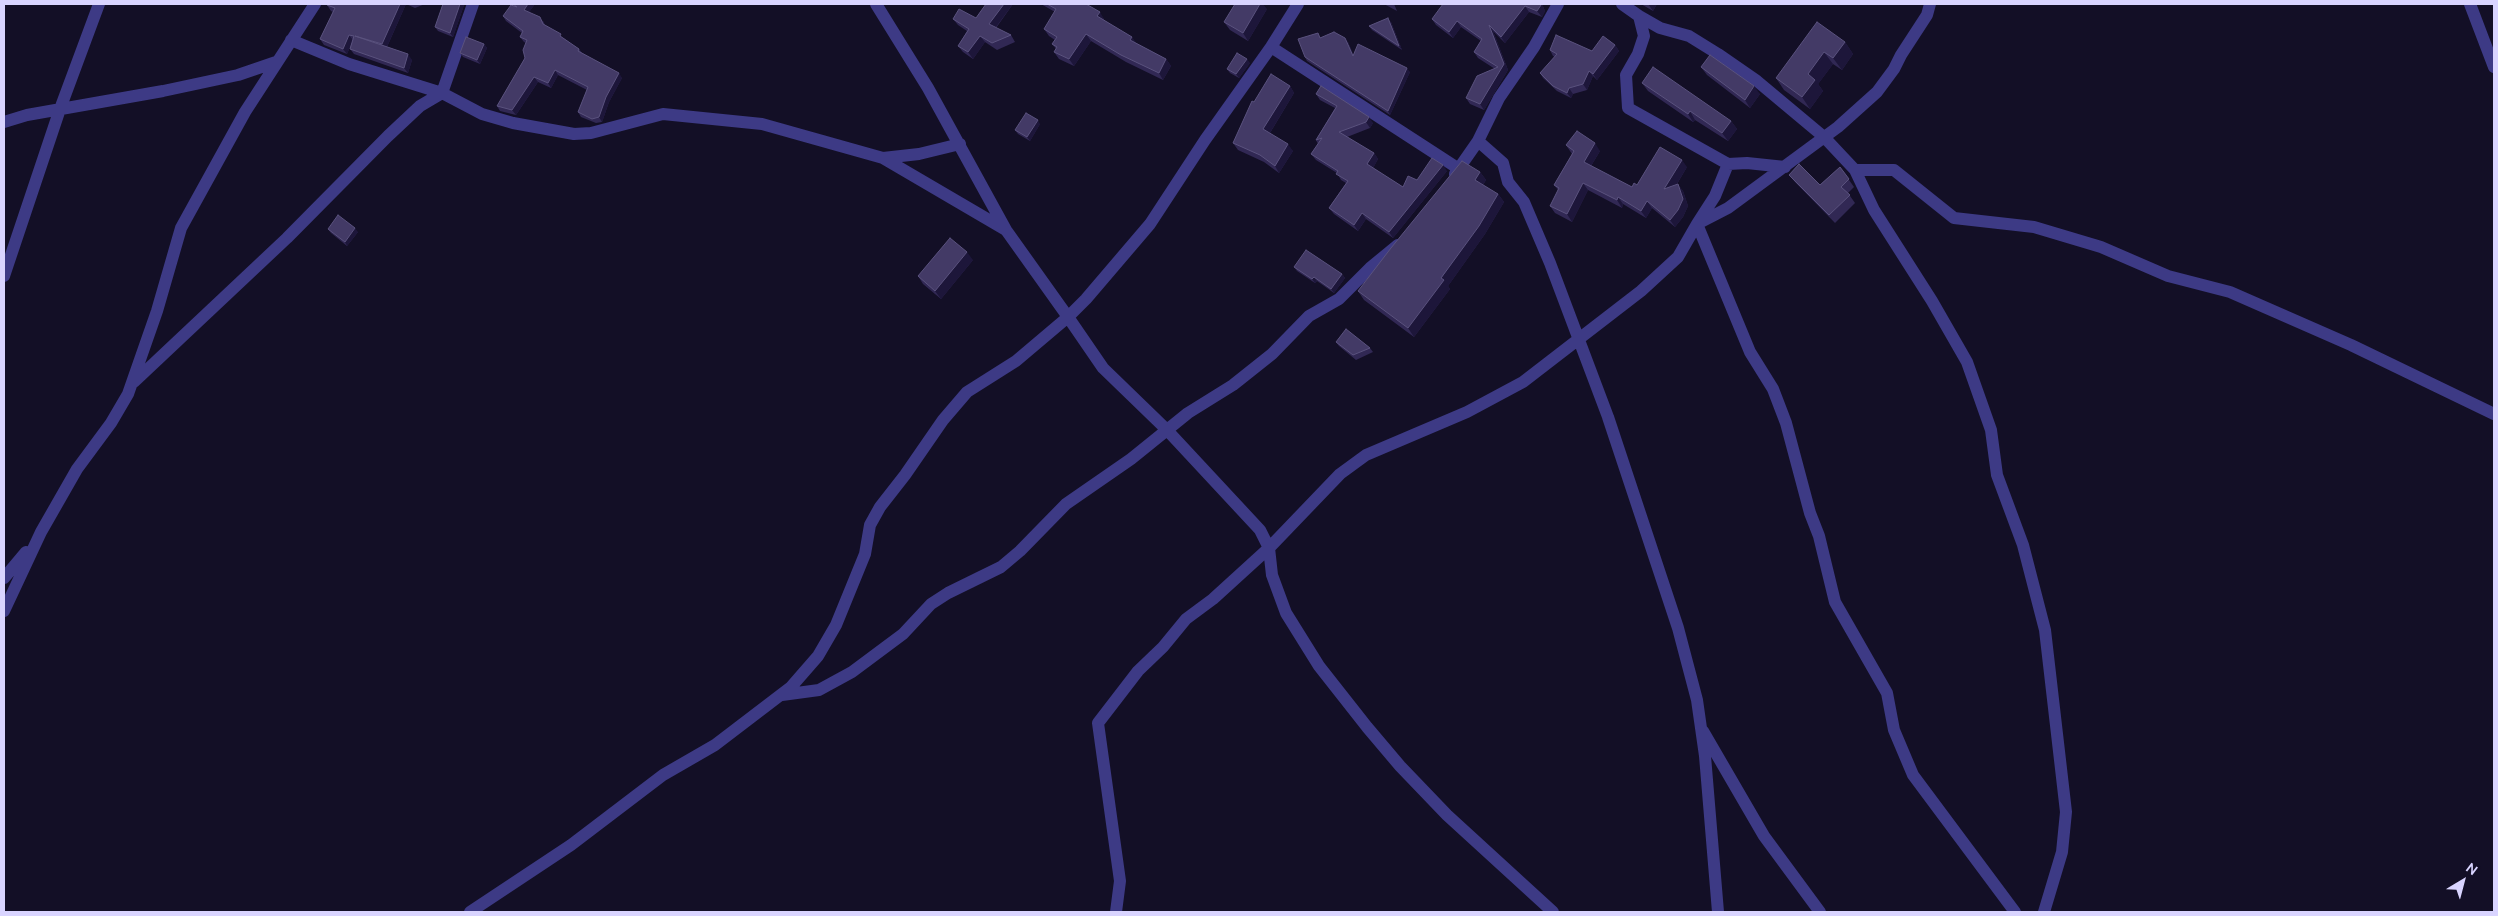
<!DOCTYPE html>
<style>
body{margin:0}
#map{position:relative;width:2498px;height:916px;overflow:hidden;background:#130f26;font-family:Ubuntu,sans-serif}
canvas{display:block}
.frame{position:absolute;inset:0;border:5px solid #d9d4ff;pointer-events:none}
.north{position:absolute;left:2438px;top:856px;width:50px;height:50px;-webkit-text-stroke:4px #130f26;paint-order:stroke;rotate:37deg;font-size:14px;font-weight:700;line-height:20px;text-align:center;color:#d9d4ff}
.north::after{content:'';display:block;margin:auto;width:18px;height:22px;background:#d9d4ff;clip-path:polygon(50% 0,100% 100%,50% 72%,0 100%)}
</style>
<div id="map">
<canvas width="2498" height="916"></canvas>
<div class="frame"></div>
<div class="north">N</div>
</div>
<script>
const ctx = document.querySelector('canvas').getContext('2d');
ctx.lineJoin = 'round';
const poly = rows => new Path2D(rows.map(r => 'M' + r).join(''));
function strokePath(path, color, width, dash) { ctx.strokeStyle = color; ctx.lineWidth = width; ctx.lineCap = dash ? 'butt' : 'round'; ctx.setLineDash(dash || []); ctx.stroke(path); }
function fill(path, color) { ctx.fillStyle = color; ctx.fill(path, 'evenodd'); }
const street = poly([
 [1298,4,1271,47,1205,140,1150,224,1086,299,1068,317,1103,368,1167,430,1260,530,1269,548,1272,575,1286,613,1319,666,1367,727,1400,766,1447,815,1553,912],
 [1622,4,1639,16,1644,36,1638,54,1626,75,1628,108,1728,164,1715,196,1697,224,1750,352,1773,389,1786,423,1810,513,1819,536,1835,602,1887,693,1894,730,1913,775,2015,912],
 [2470,4,2494,67],
 [1639,16,1660,28,1689,36,1718,54,1757,81,1824,137,1855,170,1874,210,1932,301,1967,362,1991,430,1997,475,2023,545,2045,630,2066,812,2062,852,2044,912],
 [291,40,349,64,442,93,482,114,513,123,574,134,591,133,663,114,762,124,883,158,919,154,960,144],
 [1271,47,1459,169],
 [4,122,27,115,163,91,238,75,276,62],
 [1478,141,1503,163,1508,182,1524,202,1550,263,1608,417,1678,628,1697,700,1705,756,1718,912],
 [883,158,1006,230],
 [1728,164,1747,163,1785,167],
 [1855,170,1894,170,1954,218,2034,227,2101,247,2168,276,2230,292,2351,345,2494,414],
 [1455,174,1478,141,1499,98,1534,47,1558,4],
 [4,276,60,109,99,4],
 [134,382,287,238,388,136,420,106,442,93,473,4],
 [4,578,26,552],
 [4,611,41,532,77,469,111,423,128,394,157,311,181,228,245,112,315,4],
 [782,695,819,690,852,672,903,634,931,604,948,593,1001,567,1020,551,1066,504,1131,459,1188,413,1233,385,1272,354,1309,316,1339,299,1370,268,1398,245],
 [1703,731,1764,836,1820,912],
 [470,912,571,845,663,775,715,745,791,687,818,656,836,625,865,554,870,525,880,507,905,475,943,420,967,392,1016,361,1068,317,1006,230,928,88,876,4],
 [1116,912,1120,881,1098,723,1138,671,1163,647,1186,619,1213,599,1269,548,1340,474,1366,455,1467,412,1523,382,1641,291,1678,257,1697,224,1728,208,1838,127,1877,92,1894,69,1901,55,1927,15,1930,4]
]);
const wall = poly([
 [328,4,425,4,415,8,406,4,387,47,412,60,408,73,354,54,350,49,350,47,347,54,324,45,320,39,333,12,331,11,327,5],
 [443,4,463,4,464,5,453,37,438,31,435,27],
 [511,4,535,4,529,12,543,21,545,25,579,49,582,53,622,78,609,102,602,122,596,123,581,117,578,112,587,90,558,75,551,88,538,82,516,115,500,111,497,106,525,58,526,43,524,42,520,37,522,33,506,21,503,16,513,5],
 [986,4,1013,4,996,28,1011,35,1015,42,997,50,985,42,973,59,963,52,958,46,967,31,958,25,953,19,976,18],
 [1041,4,1086,4,1104,19,1104,20,1137,44,1166,59,1171,66,1163,80,1126,62,1091,41,1074,66,1059,59,1054,52,1056,49,1052,44,1055,40,1049,36,1044,29,1055,12],
 [1384,4,1394,4,1397,11],
 [1542,4,1545,11,1542,17,1529,12,1505,43,1493,31,1508,70,1484,110,1470,104,1466,98,1495,69,1478,58,1474,52,1481,41,1461,27,1453,38,1436,25,1432,19],
 [1641,4,1657,4,1653,11],
 [1267,9,1248,41,1230,30,1224,22],
 [1391,22,1402,50,1372,30,1369,26],
 [1321,37,1348,42,1353,54,1410,72,1390,115,1307,61,1305,57],
 [1845,42,1853,54,1842,70,1833,64,1818,84,1823,91,1810,109,1784,90,1776,78],
 [484,44,487,48,480,64,463,57,460,53],
 [1615,45,1619,51,1597,80,1593,76,1587,90,1573,94,1571,98,1557,91,1543,78,1540,73,1555,57,1553,56,1550,50,1592,51],
 [1250,63,1239,78,1230,73,1227,69],
 [1701,67,1760,94,1750,108,1707,75],
 [1642,83,1731,121,1737,129,1728,141,1695,120,1693,122,1648,91],
 [1290,86,1294,93,1270,133,1293,151,1279,173,1264,162,1238,150,1233,143,1254,102],
 [1316,94,1373,123,1370,128,1347,137,1374,153,1378,159,1373,168,1403,187,1417,180,1447,171,1393,238,1366,219,1358,231,1334,214,1329,208,1346,183,1341,180,1337,173,1316,160,1311,154,1318,144,1316,140,1335,108,1320,100],
 [1040,124,1030,141,1018,134,1015,130],
 [1566,145,1600,151,1591,166,1632,187,1687,167,1677,184,1683,191,1688,206,1683,217,1675,227,1652,208,1646,218,1623,204,1622,208,1588,190,1572,222,1555,213,1550,206,1558,190,1554,185,1572,154],
 [1840,167,1854,187,1848,193,1855,203,1835,223,1795,182,1789,175,1820,185],
 [1480,172,1486,180,1483,185,1498,194,1504,202,1485,234,1448,286,1450,289,1414,337,1364,300,1358,291],
 [328,229,358,232,347,246,331,233],
 [973,260,941,299,923,284,918,276],
 [1294,267,1342,274,1345,278,1334,293,1317,281,1315,283,1297,271],
 [1336,342,1370,348,1373,352,1356,360,1339,346]
]);
const shadedWall = poly([
 [400,4,406,4,386,49,382,44],
 [460,4,463,4,464,5,453,37,450,33],
 [528,4,535,4,527,15,524,10],
 [1004,4,1013,4,993,31,989,24],
 [1260,4,1263,4,1267,9,1248,41,1243,33],
 [1540,4,1542,4,1545,11,1542,17,1537,11],
 [1648,4,1657,4,1653,11],
 [1525,6,1529,12,1505,43,1501,37],
 [1100,12,1104,19,1102,23,1097,16],
 [1388,18,1391,22,1402,50,1399,46],
 [1457,21,1461,27,1453,38,1449,32],
 [1489,25,1493,31,1508,70,1484,110,1480,104,1504,64],
 [1086,34,1091,41,1074,66,1069,59],
 [349,35,353,40,347,54,343,49],
 [980,36,985,42,973,59,968,52],
 [1132,37,1137,44,1130,40],
 [1345,38,1348,42,1355,60,1353,56],
 [1845,42,1853,54,1842,70,1833,58],
 [484,44,487,48,480,64,477,60],
 [1615,45,1619,51,1597,80,1593,74],
 [1824,52,1833,64,1818,84,1823,91,1810,109,1802,97,1808,74],
 [408,54,412,60,408,73,404,68],
 [1166,59,1171,66,1163,80,1159,73],
 [1247,59,1250,63,1239,78,1236,74],
 [1407,68,1410,72,1390,115,1388,111],
 [555,70,558,75,551,88,548,83],
 [1589,71,1593,76,1587,90,1583,84],
 [619,73,622,78,609,102,602,122,599,117,606,97],
 [534,77,538,82,516,115,512,110],
 [1290,86,1294,93,1268,136,1263,129],
 [1754,86,1760,94,1750,108,1745,100],
 [1569,88,1573,94,1571,98,1567,93],
 [1690,111,1695,120,1693,122,1688,114],
 [1369,117,1373,123,1370,128,1366,122],
 [1038,120,1040,124,1030,141,1027,137],
 [1731,121,1737,129,1728,141,1722,133],
 [1595,143,1600,151,1589,169,1584,162],
 [1288,144,1293,151,1279,173,1275,166],
 [1374,153,1378,159,1372,170,1367,164],
 [1682,160,1687,167,1669,197,1664,189],
 [1443,165,1447,171,1393,238,1389,232],
 [1480,172,1486,180,1481,188,1475,180],
 [1583,183,1588,190,1572,222,1567,214],
 [1678,184,1683,191,1688,206,1683,217,1675,227,1670,220],
 [1498,194,1504,202,1485,234,1448,286,1450,289,1414,337,1408,328],
 [1618,197,1623,204,1622,208,1617,200],
 [1647,201,1652,208,1646,218,1641,211],
 [1362,213,1366,219,1358,231,1354,225],
 [355,228,358,232,347,246,345,242],
 [967,252,973,260,941,299,935,291],
 [1342,274,1345,278,1334,293,1331,289],
 [1314,277,1317,281,1315,283,1312,279]
]);
const building = poly([
 [328,4,400,4,382,44,355,36,408,54,404,68,350,49,354,36,349,35,343,49,320,39,335,8,327,5,328,4],
 [443,4,460,4,450,33,435,27,443,4],
 [513,4,528,4,524,10,540,17,543,24,561,34,560,36,579,49,578,51,619,73,606,97,599,117,592,119,578,112,588,87,555,70,548,83,534,77,512,110,497,106,525,58,523,50,527,40,520,37,523,31,503,16,511,5,517,7,513,4],
 [986,4,1004,4,989,24,1011,35,992,43,980,36,968,52,958,46,969,29,953,19,959,9,976,18,986,4],
 [1047,4,1086,4,1100,12,1097,16,1132,37,1130,40,1166,59,1159,73,1121,55,1086,34,1069,59,1054,52,1057,47,1052,44,1057,37,1044,29,1056,9,1047,4],
 [1235,4,1260,4,1243,33,1224,22,1235,4],
 [1443,4,1540,4,1541,5,1537,11,1525,6,1501,37,1489,25,1504,64,1480,104,1466,98,1477,76,1498,67,1474,52,1482,39,1457,21,1449,32,1432,19,1443,4],
 [1388,18,1399,46,1369,26,1388,18],
 [1817,22,1845,42,1833,58,1824,52,1808,74,1815,80,1802,97,1776,78,1817,22],
 [1334,32,1345,38,1353,56,1358,44,1407,68,1388,111,1305,57,1298,39,1318,33,1320,38,1334,32],
 [1556,35,1592,51,1603,36,1615,45,1593,74,1589,71,1583,84,1569,88,1567,93,1553,86,1540,73,1557,54,1550,50,1556,35],
 [466,37,484,44,477,60,460,53,466,37],
 [1237,53,1247,59,1236,74,1227,69,1237,53],
 [1710,55,1754,86,1745,100,1701,67,1710,55],
 [1653,67,1731,121,1722,133,1690,111,1688,114,1642,83,1653,67],
 [1271,74,1290,86,1263,129,1288,144,1275,166,1260,155,1233,143,1252,101,1254,102,1271,74],
 [1321,86,1369,117,1366,122,1339,132,1374,153,1367,164,1403,187,1408,176,1417,180,1432,158,1443,165,1389,232,1362,213,1354,225,1329,208,1348,181,1336,174,1338,171,1311,154,1322,138,1316,140,1337,106,1316,94,1321,86],
 [1026,113,1038,120,1027,137,1015,130,1026,113],
 [1577,131,1595,143,1584,162,1632,187,1634,183,1637,185,1660,147,1682,160,1664,189,1678,184,1683,199,1678,210,1670,220,1647,201,1641,211,1618,197,1617,200,1583,183,1567,214,1550,206,1559,188,1554,185,1574,151,1566,145,1577,131],
 [1462,161,1480,172,1475,180,1498,194,1479,226,1441,278,1444,280,1408,328,1358,291,1391,248,1462,161],
 [1799,164,1820,185,1840,167,1849,179,1841,187,1850,195,1829,215,1789,175,1799,164],
 [338,215,355,228,345,242,328,229,338,215],
 [950,238,967,252,935,291,918,276,950,238],
 [1306,250,1342,274,1331,289,1314,277,1312,279,1294,267,1306,250],
 [1346,329,1370,348,1353,355,1336,342,1346,329]
]);
strokePath(street, '#3d3a85', 12);
fill(wall, '#312854');
fill(shadedWall, '#1d163a');
fill(building, '#433a66');
strokePath(building, '#5a527e', 1);
</script>
